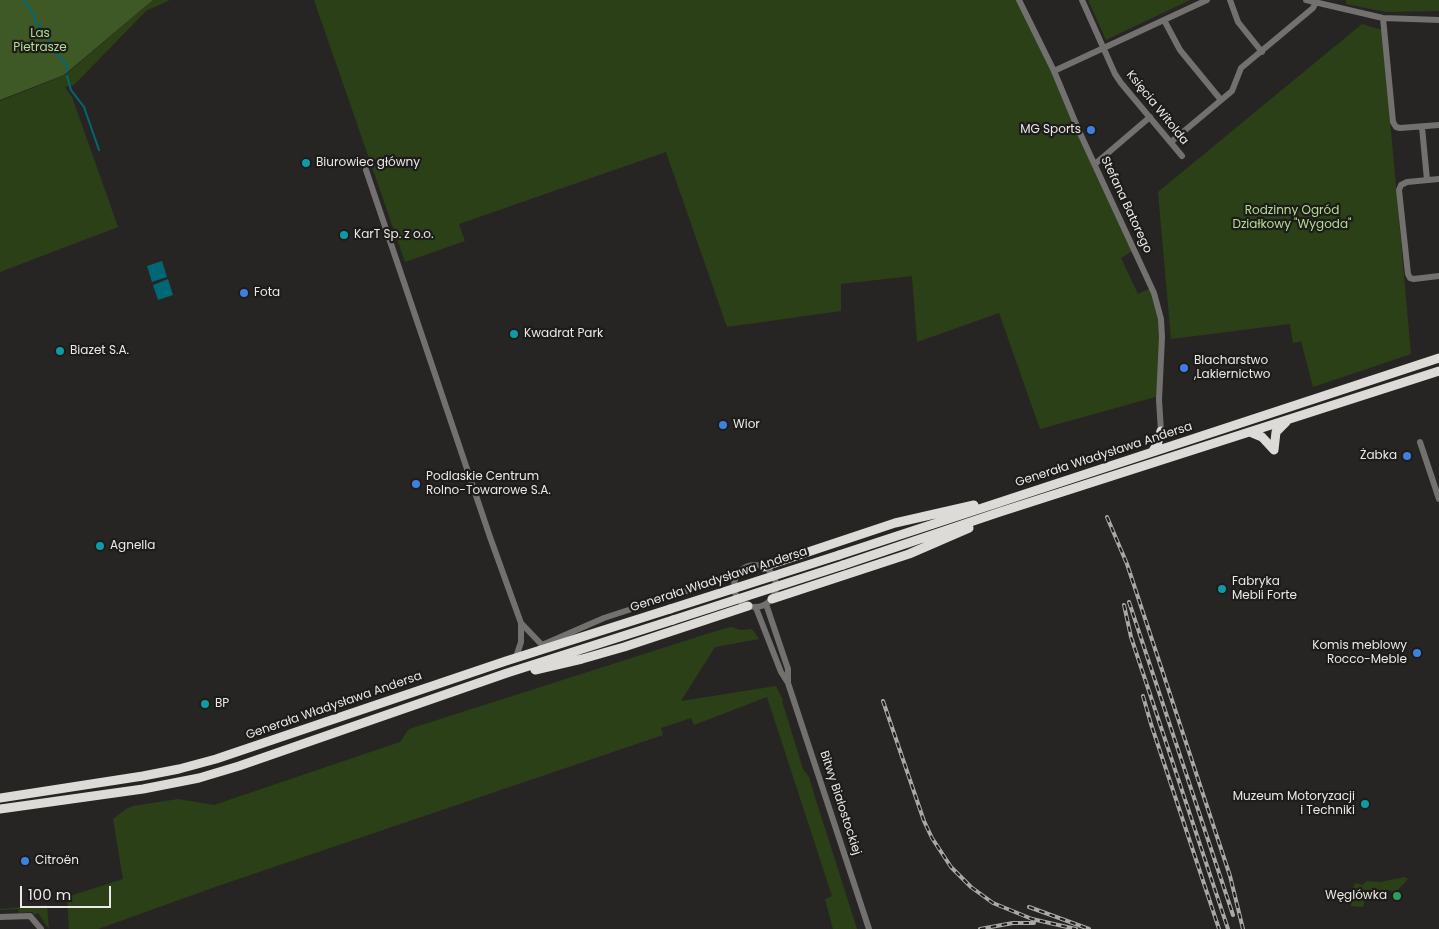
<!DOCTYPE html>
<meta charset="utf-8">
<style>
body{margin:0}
#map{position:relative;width:1439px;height:929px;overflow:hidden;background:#272523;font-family:Poppins,sans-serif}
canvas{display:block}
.scale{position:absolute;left:20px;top:886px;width:91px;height:22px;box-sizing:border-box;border:2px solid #eae9e7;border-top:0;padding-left:6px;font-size:15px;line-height:18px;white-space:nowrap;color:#eae9e7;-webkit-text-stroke:4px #1e1c1a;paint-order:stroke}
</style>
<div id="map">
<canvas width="1439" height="929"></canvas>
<div class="scale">100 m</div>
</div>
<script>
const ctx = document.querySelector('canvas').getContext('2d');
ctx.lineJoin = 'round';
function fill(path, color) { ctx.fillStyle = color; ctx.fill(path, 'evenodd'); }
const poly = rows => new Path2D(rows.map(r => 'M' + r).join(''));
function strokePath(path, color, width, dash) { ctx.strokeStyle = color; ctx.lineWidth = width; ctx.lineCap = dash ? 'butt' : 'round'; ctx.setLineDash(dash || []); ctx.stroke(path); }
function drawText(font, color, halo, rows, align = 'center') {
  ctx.font = font + ' Poppins,sans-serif'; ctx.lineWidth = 4.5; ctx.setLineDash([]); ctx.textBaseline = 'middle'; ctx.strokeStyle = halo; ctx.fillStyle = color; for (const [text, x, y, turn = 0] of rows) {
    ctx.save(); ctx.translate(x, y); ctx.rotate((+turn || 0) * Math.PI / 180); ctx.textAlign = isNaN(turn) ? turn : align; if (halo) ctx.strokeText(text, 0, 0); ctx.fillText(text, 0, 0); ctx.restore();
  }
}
const green = poly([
 [153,0,170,0,146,11,74,85,65,87,72,97,118,227,0,272,0,101,65,75],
 [314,0,1019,0,1134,250,1121,258,1138,294,1151,288,1161,319,1159,396,1040,429,999,313,917,342,912,276,841,284,841,311,727,327,666,152,459,224,465,241,405,262],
 [1088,0,1190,0,1106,40],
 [1346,0,1439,0,1439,11,1386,12,1346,4],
 [1362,24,1382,30,1411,354,1313,387,1301,341,1293,343,1290,324,1171,339,1158,192],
 [731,627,741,630,752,629,759,639,715,647,681,701,776,686,783,700,782,701,803,769,809,777,815,797,857,929,833,929,825,899,832,896,767,697,694,725,691,718,661,728,663,735,215,887,98,929,69,929,67,897,123,879,113,819,126,809,133,806,178,799,214,805,400,742,409,729,716,631],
 [1405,877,1408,879,1396,892,1387,890,1370,894,1365,900,1363,907,1351,906,1352,890,1355,883,1362,885,1367,881,1380,882],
 [47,905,49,929,38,913,34,915,32,912,19,913,18,909,0,910,0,909]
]);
const forest = poly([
 [0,0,153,0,64,75,0,100]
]);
const water = poly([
 [162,261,167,277,152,282,147,266],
 [168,279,173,295,158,300,153,285]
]);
const stream = poly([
 [24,0,35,17,35,23,40,26,43,33,47,35,50,46,67,65,66,72],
 [67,76,71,90,84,107,99,150]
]);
const minor = poly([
 [1019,0,1054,71,1079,131,1154,293,1161,319,1162,337,1159,400,1161,431],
 [1082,0,1115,74,1121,83,1182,156],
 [1230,0,1238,22,1262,52],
 [1306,0,1383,18,1439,20],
 [1383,18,1393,122,1396,127,1400,128,1439,125],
 [1164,20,1180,50,1221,100],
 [1054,71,1207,0],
 [1422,127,1427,180],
 [1171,142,1232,91,1241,68,1313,8,1316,2],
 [1095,164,1150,117],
 [366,170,490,537,521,623,521,642,517,654],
 [1439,179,1407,182,1401,185,1399,190,1408,274,1410,278,1414,279,1439,276],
 [1420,442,1439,499],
 '734 586a21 21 0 1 1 42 0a21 21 0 1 1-42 0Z',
 [766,604,788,669,788,682],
 [756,608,781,672,788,683,869,929],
 [521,623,542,645,604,618,738,574],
 [0,917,30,916,41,929]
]);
const highway = poly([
 [1250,432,1262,437,1274,450],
 [1274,450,1276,432,1286,422],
 [1152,452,1157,445,1161,431],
 [839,555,1439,358],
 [843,565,1000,512,1439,371],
 [763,567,895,523,974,505],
 [772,599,909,554,969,528],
 [535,670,582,659,624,647,748,606],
 [0,798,143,776,179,769,216,759,506,661,670,609],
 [0,809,143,789,199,778,239,766,507,673,673,620]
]);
const rail = poly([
 [1107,517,1127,564,1230,876,1243,929],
 [1129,602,1233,915],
 [1124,605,1131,637,1228,929],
 [1143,696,1151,724,1219,929],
 [883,701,924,821,932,838,951,867,971,887,993,903,1032,919,1076,929],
 [1029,907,1089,929],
 [980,929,1013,923,1034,923]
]);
const highwayBridge = poly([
 [670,609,839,555],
 [673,620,843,565]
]);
const markers = [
 [1091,130,5,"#3f7fe0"],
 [306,163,5,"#0f9aa8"],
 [344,235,5,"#0f9aa8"],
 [244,293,5,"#3f7fe0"],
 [514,334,5,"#0f9aa8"],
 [60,351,5,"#0f9aa8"],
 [1184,368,5,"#3f7fe0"],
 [723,425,5,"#3f7fe0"],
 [1407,456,5,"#3f7fe0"],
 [416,484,5,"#3f7fe0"],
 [100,546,5,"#0f9aa8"],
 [1222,589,5,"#0f9aa8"],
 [1417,653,5,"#3f7fe0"],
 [205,704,5,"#0f9aa8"],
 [1365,804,5,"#0f9aa8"],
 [25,861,5,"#3f7fe0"],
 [1397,896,5,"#2e9e5b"]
];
const parkNames = [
 ["Las",40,34],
 ["Pietrasze",40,48],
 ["Rodzinny Ogród",1292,211],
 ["Działkowy \"Wygoda\"",1292,225]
];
const streetNames = [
 ["Księcia Witolda",1157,108,51],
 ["Stefana Batorego",1126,205,65],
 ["Generała Władysława Andersa",1104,455,-18],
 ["Generała Władysława Andersa",719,580,-18],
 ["Generała Władysława Andersa",334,706,-19],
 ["Bitwy Białostockiej",840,803,72]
];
const poiNames = [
 ["MG Sports",1081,130,"right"],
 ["Biurowiec główny",316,163],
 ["KarT Sp. z o.o.",354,235],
 ["Fota",254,293],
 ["Kwadrat Park",524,334],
 ["Biazet S.A.",70,351],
 ["Blacharstwo",1194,361],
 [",Lakiernictwo",1194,375],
 ["Wior",733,425],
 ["Żabka",1397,456,"right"],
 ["Podlaskie Centrum",426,477],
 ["Rolno-Towarowe S.A.",426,491],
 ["Agnella",110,546],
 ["Fabryka",1232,582],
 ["Mebli Forte",1232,596],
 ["Komis meblowy",1407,646,"right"],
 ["Rocco-Meble",1407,660,"right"],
 ["BP",215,704],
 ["Muzeum Motoryzacji",1355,797,"right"],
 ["i Techniki",1355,811,"right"],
 ["Citroën",35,861],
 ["Węglówka",1387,896,"right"]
];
fill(green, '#2b4017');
fill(forest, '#3e5826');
fill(water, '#006874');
strokePath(stream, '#006874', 2);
strokePath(minor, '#727170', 6);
strokePath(highway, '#dddbd8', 9);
strokePath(rail, '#a9a8a6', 4);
strokePath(rail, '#1e1c1a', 2, [5.5]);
strokePath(highwayBridge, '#dddbd8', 9);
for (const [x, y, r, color] of markers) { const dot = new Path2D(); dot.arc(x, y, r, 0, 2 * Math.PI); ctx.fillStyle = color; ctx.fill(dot); strokePath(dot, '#1e1c1a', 2); }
drawText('12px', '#b3de91', '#1e1c1a', parkNames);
drawText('12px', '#eae9e7', '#1e1c1a', streetNames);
drawText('12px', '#eae9e7', '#1e1c1a', poiNames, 'left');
</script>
